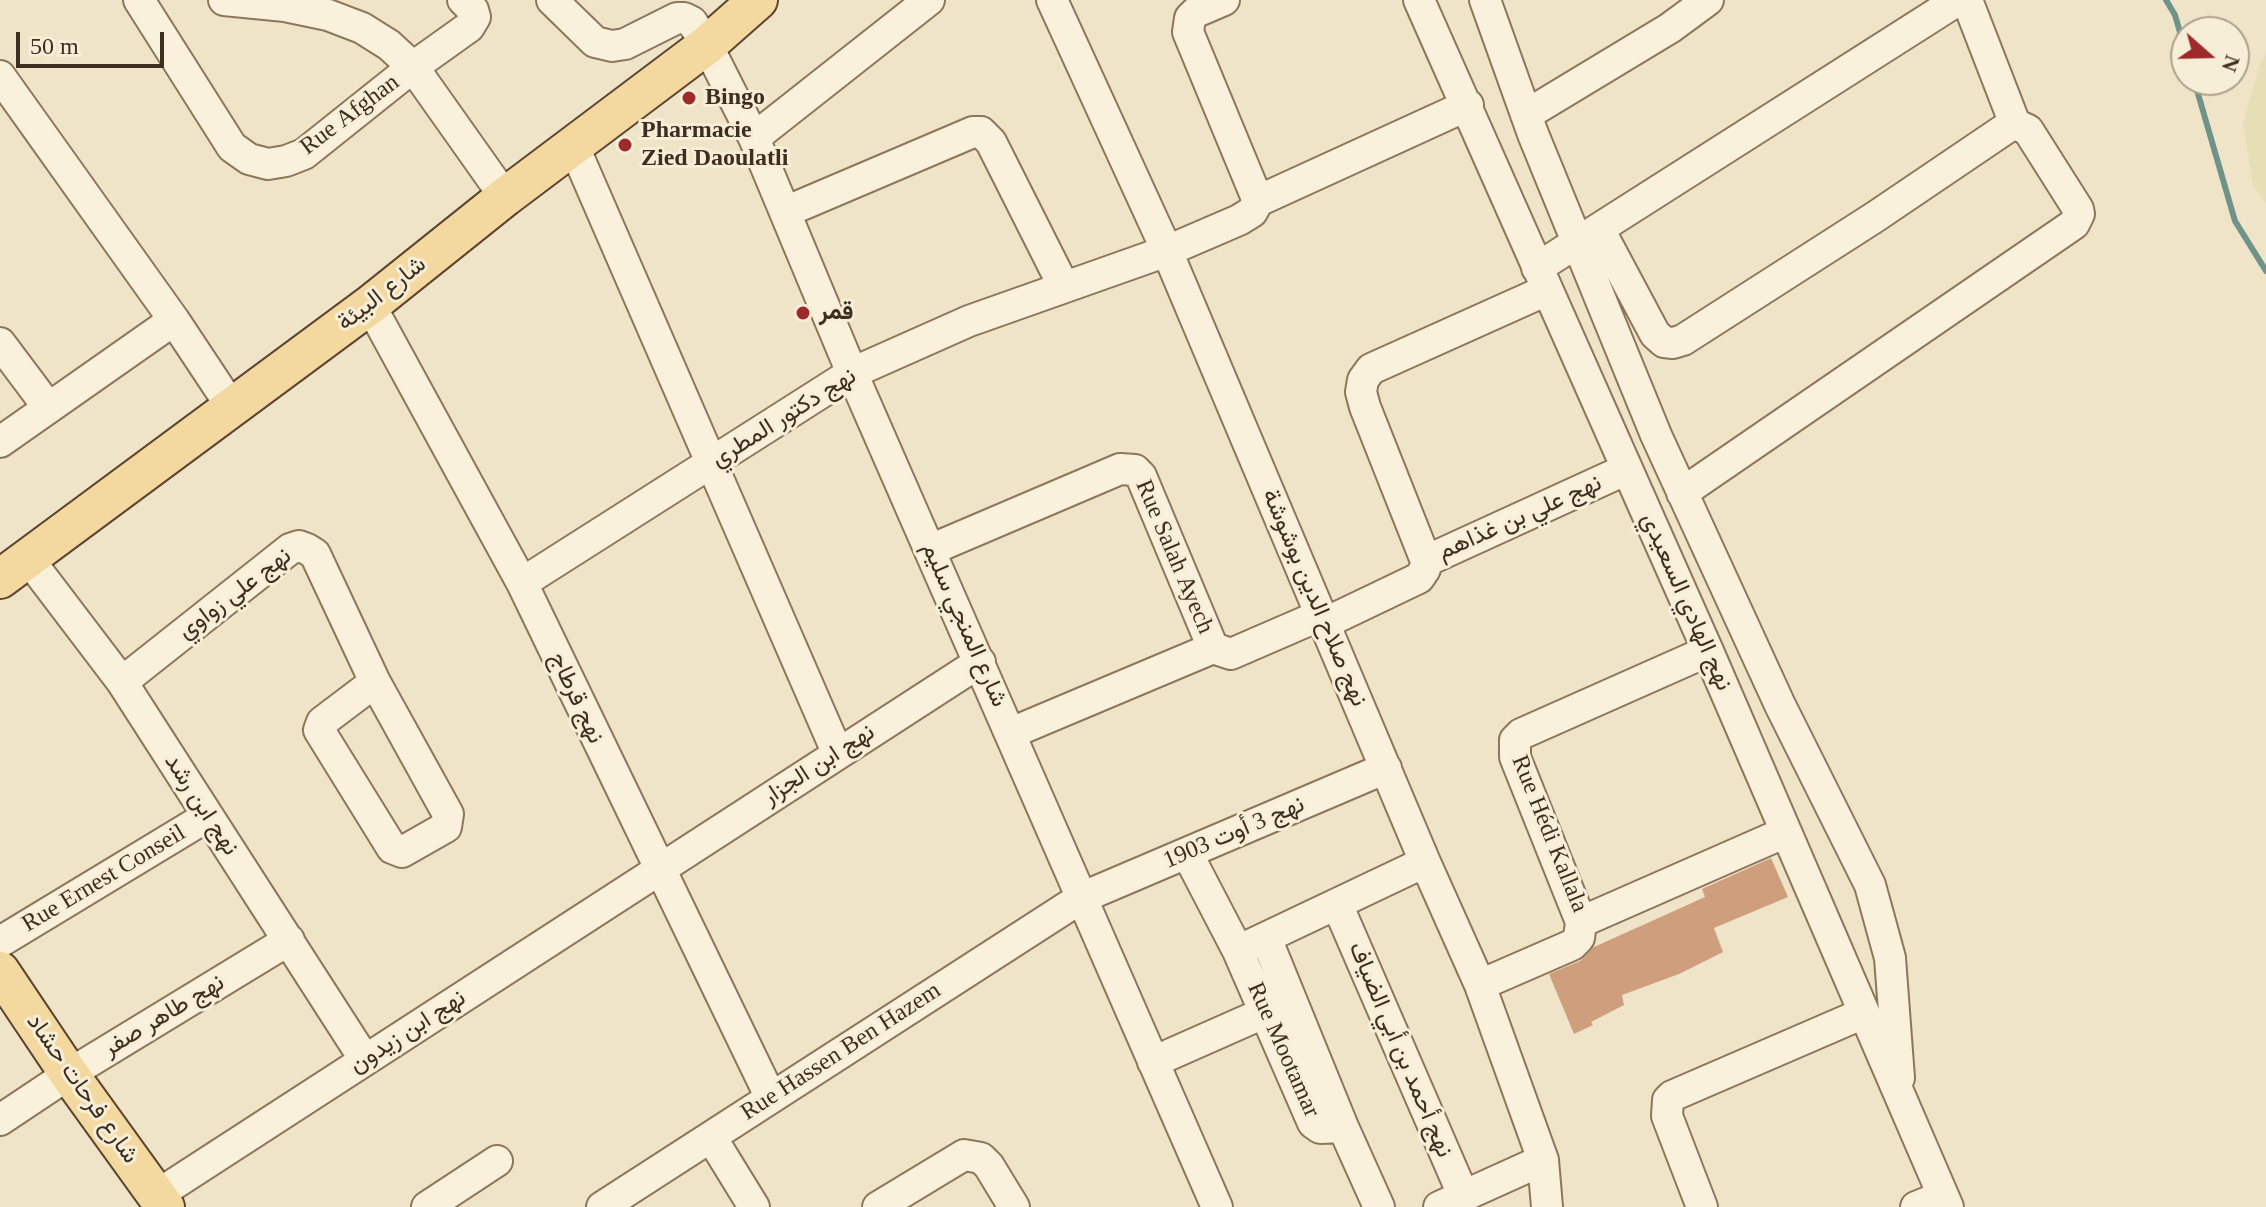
<!DOCTYPE html>
<meta charset="utf-8">
<style>
body{margin:0}
#map{position:relative;width:2266px;height:1207px;overflow:hidden;background:#f0e4c8;font-family:"Times New Roman",serif}
canvas{display:block}
.north{position:absolute;left:2170px;top:16px;width:80px;height:80px;box-sizing:border-box;background:#f7eed8;border:2px solid #ada18e;border-radius:50%;rotate:110deg;font-size:22px;font-weight:700;line-height:32px;text-align:center;color:#3d2e20}
.north::after{content:'';display:block;margin:auto;width:28px;height:36px;background:#9e2a2b;clip-path:polygon(50% 0,100% 100%,50% 72%,0 100%)}
.scale{position:absolute;left:16px;top:32px;width:148px;height:36px;box-sizing:border-box;border:4px solid #3d2e20;border-top:0;padding-left:10px;font-size:24px;line-height:28px;white-space:nowrap;color:#3d2e20;-webkit-text-stroke:6px #f7eed8;paint-order:stroke}
</style>
<div id="map">
<canvas width="2266" height="1207"></canvas>
<div class="north">N</div>
<div class="scale">50 m</div>
</div>
<script>
const ctx = document.querySelector('canvas').getContext('2d');
ctx.lineJoin = 'round';
function fill(path, color) { ctx.fillStyle = color; ctx.fill(path, 'evenodd'); }
const poly = rows => new Path2D(rows.map(r => 'M' + r).join(''));
function strokePath(path, color, width, dash) { ctx.strokeStyle = color; ctx.lineWidth = width; ctx.lineCap = dash ? 'butt' : 'round'; ctx.setLineDash(dash || []); ctx.stroke(path); }
function drawText(font, color, halo, rows, align = 'center') {
  ctx.font = font + ' "Times New Roman",Vazirmatn,serif'; ctx.lineWidth = 6; ctx.setLineDash([]); ctx.textBaseline = 'middle'; ctx.strokeStyle = halo; ctx.fillStyle = color; for (const [text, x, y, turn = 0] of rows) {
    ctx.save(); ctx.translate(x, y); ctx.rotate((+turn || 0) * Math.PI / 180); ctx.textAlign = isNaN(turn) ? turn : align; if (halo) ctx.strokeText(text, 0, 0); ctx.fillText(text, 0, 0); ctx.restore();
  }
}
const farmland = poly([
 [2266,55,2266,203,2253,185,2243,122,2261,62]
]);
const stream = poly([
 [2166,0,2175,15,2186,53],
 [2194,80,2235,221,2266,271]
]);
const building = poly([
 [1771,858,1788,897,1714,928,1723,952,1679,974,1622,995,1624,1005,1591,1022,1593,1025,1574,1034,1549,974,1580,961,1594,947,1705,897,1702,889]
]);
const minor = poly([
 [139,0,232,147,249,159,268,164,286,161,304,154,413,67,469,27,475,17,473,10,463,0],
 [224,0,285,6,328,15,362,28,389,45,413,67,505,197],
 [552,0,595,42,612,46,625,44,677,18,684,18,692,22,707,45,754,138,852,373,1217,1207],
 [1052,0,1167,251,1425,862,1480,985,1543,1160,1547,1207],
 [1224,0,1196,12,1190,18,1188,32,1258,201],
 [1419,0,1708,651,1948,1207],
 [1485,0,1533,134,1656,435,1780,705,1870,885,1890,958,1899,1078],
 [1967,0,2015,124],
 [0,76,174,320,0,442],
 [1526,115,1670,28,1708,0],
 [754,138,929,0],
 [574,147,837,752],
 [785,212,973,132,981,132,991,142,1064,287],
 [1599,229,1655,334,1664,342,1673,343,1683,340,1875,217,2008,127,2015,124,2028,130,2078,209,2079,214,2074,224,1682,493],
 [1537,268,1958,0],
 [1547,290,1371,369,1363,380,1361,392,1365,407,1426,561,1627,469],
 [370,305,522,583,770,1096],
 [174,320,231,406],
 [0,343,48,407],
 [930,550,1120,469,1135,470,1141,476,1213,648,1011,733],
 [27,557,122,682,365,1060],
 [522,583,852,373,969,321,1167,251,1239,220,1252,212,1258,201,1468,105],
 [1325,623,1419,578,1425,569,1426,561],
 [1213,648,1231,654,1321,615],
 [1708,651,1521,734,1515,740,1515,757,1581,922,1786,832],
 [122,682,290,549,299,546,307,549,315,554,375,682,448,814,446,827,402,852,392,848,319,730,322,722,375,682],
 [1187,853,1238,951,1313,1123,1320,1128,1343,1127,1266,938],
 [1337,904,1464,1197],
 [0,942,208,816],
 [1250,945,1425,862],
 [1480,985,1572,945,1579,938,1581,922],
 [1153,1062,1266,1012],
 [0,1120,69,1074,289,940],
 [1343,1127,1379,1207],
 [711,1137,754,1207],
 [157,1195,980,662],
 [427,1207,497,1161],
 [602,1207,1081,898,1386,768],
 [878,1207,964,1155,981,1158,989,1166,1014,1207],
 [1439,1207,1543,1160],
 [1702,1207,1667,1116,1668,1100,1672,1096,1864,1013],
 [1916,1207,1943,1196]
]);
const major = poly([
 [0,579,370,305,505,197,707,45,758,0],
 [0,971,69,1074,165,1207]
]);
const markers = [
 [689,98,8,"#9e2a2b"],
 [625,145,8,"#9e2a2b"],
 [803,313,8,"#9e2a2b"]
];
const poiNames = [
 ["Bingo",705,98],
 ["Pharmacie",641,131],
 ["Zied Daoulatli",641,159],
 ["قمر",819,313]
];
const streetNames = [
 ["Rue Afghan",350,115,-37],
 ["شارع البيئة",382,294,-38],
 ["نهج دكتور المطري",784,418,-32],
 ["نهج علي بن غذاهم",1520,518,-24],
 ["Rue Salah Ayech",1174,557,67],
 ["نهج علي زواوي",235,594,-37],
 ["نهج صلاح الدين بوشوشة",1314,598,67],
 ["نهج الهادي السعيدي",1686,602,66],
 ["شارع المنجي سليم",964,625,66],
 ["نهج قرطاج",576,698,65],
 ["نهج ابن الجزار",819,765,-33],
 ["نهج ابن رشد",201,805,57],
 ["نهج 3 أوت 1903",1234,833,-23],
 ["Rue Hédi Kallala",1549,834,68],
 ["Rue Ernest Conseil",104,879,-31],
 ["نهج طاهر صفر",164,1016,-31],
 ["نهج ابن زيدون",408,1032,-33],
 ["Rue Mootamar",1283,1050,66],
 ["نهج أحمد بن أبي الضياف",1400,1050,67],
 ["Rue Hassen Ben Hazem",841,1052,-33],
 ["شارع فرحات حشاد",82,1089,55]
];
fill(farmland, '#e6deb5');
strokePath(stream, '#6f938a', 6);
fill(building, '#cf9f7d');
strokePath(minor, '#8d765c', 34);
strokePath(major, '#5b4430', 42);
strokePath(minor, '#faf1dc', 30);
strokePath(major, '#f3d9a0', 38);
for (const [x, y, r, color] of markers) { const dot = new Path2D(); dot.arc(x, y, r, 0, 2 * Math.PI); ctx.fillStyle = color; ctx.fill(dot); strokePath(dot, '#f7eed8', 3); }
drawText('bold 24px', '#3d2e20', '#f7eed8', poiNames, 'left');
drawText('24px', '#3d2e20', '#f7eed8', streetNames);
</script>
